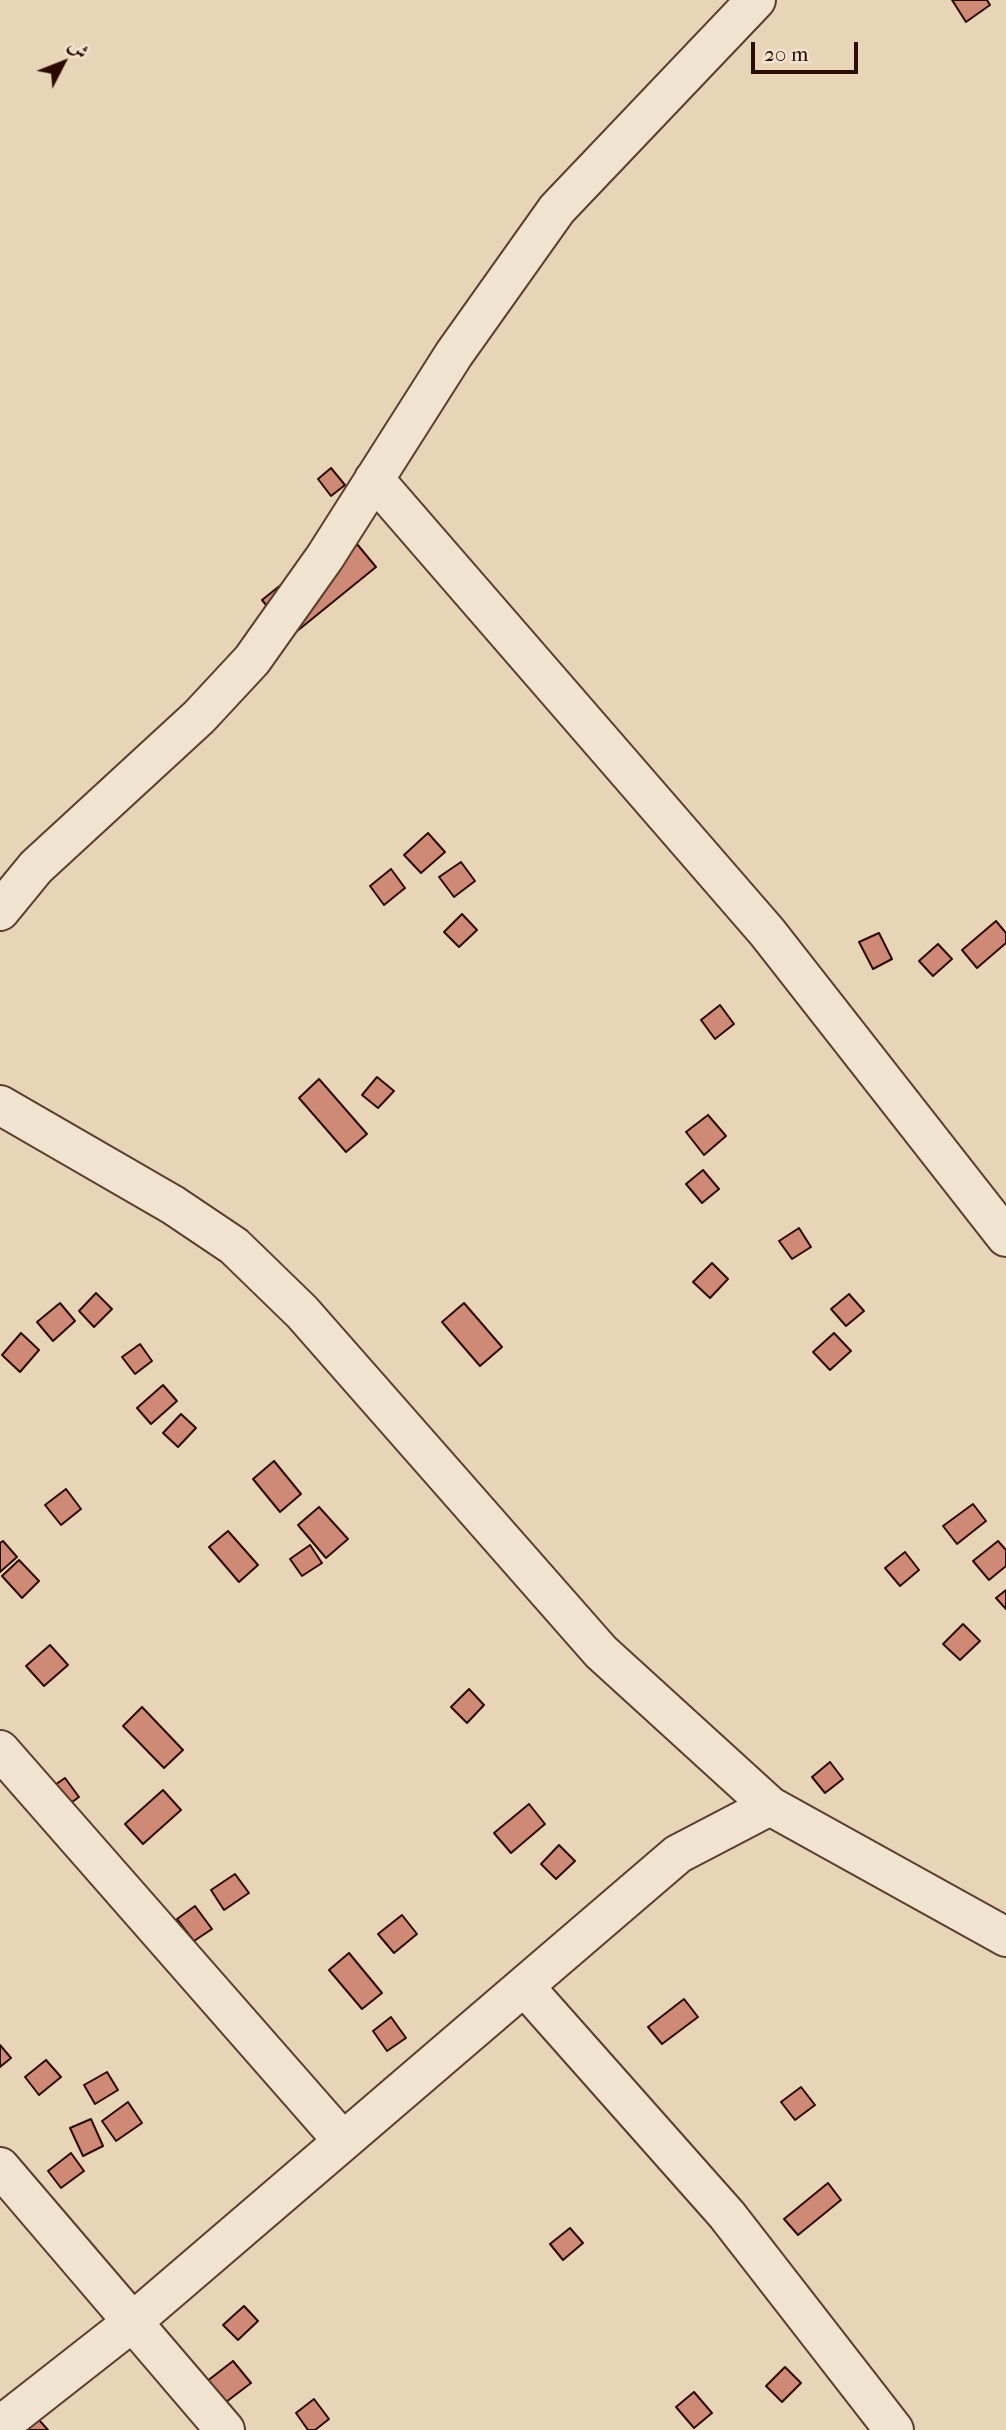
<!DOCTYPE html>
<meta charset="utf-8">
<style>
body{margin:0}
#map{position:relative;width:1006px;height:2430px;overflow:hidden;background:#e8d4b7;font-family:"IM FELL French Canon",Amiri,serif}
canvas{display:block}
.north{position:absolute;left:28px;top:28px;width:70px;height:70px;-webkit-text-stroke:5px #f0e3d0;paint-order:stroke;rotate:48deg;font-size:19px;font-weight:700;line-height:28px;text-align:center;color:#2b0b00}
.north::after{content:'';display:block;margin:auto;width:24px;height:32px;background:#2b0b00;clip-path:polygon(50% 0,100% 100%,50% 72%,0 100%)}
.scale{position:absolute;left:751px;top:42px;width:107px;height:32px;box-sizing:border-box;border:4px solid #2b0b00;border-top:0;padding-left:9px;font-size:21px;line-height:24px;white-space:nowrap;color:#2b0b00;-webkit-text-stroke:5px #f0e3d0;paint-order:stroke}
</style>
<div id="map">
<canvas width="1006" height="2430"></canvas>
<div class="north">ش</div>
<div class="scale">20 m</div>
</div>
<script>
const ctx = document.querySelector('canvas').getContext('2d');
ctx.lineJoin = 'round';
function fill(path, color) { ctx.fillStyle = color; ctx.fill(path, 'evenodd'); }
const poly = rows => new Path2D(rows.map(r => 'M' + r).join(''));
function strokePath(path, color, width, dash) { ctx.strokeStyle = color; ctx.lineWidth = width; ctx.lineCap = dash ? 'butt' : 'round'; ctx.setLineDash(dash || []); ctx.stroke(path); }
const building = poly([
 [952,0,987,0,990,5,966,22,952,0],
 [331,468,345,485,331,496,318,479,331,468],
 [347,532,376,567,291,636,262,600,347,532],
 [428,833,445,852,421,873,404,855,428,833],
 [461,862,475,881,454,897,439,877,461,862],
 [391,869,405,888,384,905,370,886,391,869],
 [462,914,477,930,459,947,444,932,462,914],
 [996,921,1006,933,1006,943,977,968,962,950,996,921],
 [879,933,892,959,873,969,859,942,879,933],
 [938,944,952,959,933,976,919,961,938,944],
 [720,1005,734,1024,715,1039,701,1020,720,1005],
 [377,1077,394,1091,378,1108,362,1095,377,1077],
 [319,1079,367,1134,346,1152,299,1098,319,1079],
 [708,1115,726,1136,704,1155,686,1132,708,1115],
 [703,1170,719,1189,702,1203,686,1184,703,1170],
 [799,1228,811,1247,792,1259,779,1241,799,1228],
 [712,1263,728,1279,710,1298,693,1282,712,1263],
 [96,1293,112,1309,94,1327,79,1311,96,1293],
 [849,1294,864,1311,846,1326,831,1309,849,1294],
 [60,1303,75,1321,53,1341,37,1322,60,1303],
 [464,1303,502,1347,480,1366,442,1322,464,1303],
 [21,1333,39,1350,20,1372,2,1355,21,1333],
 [834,1333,851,1351,830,1370,813,1352,834,1333],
 [140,1344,152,1361,135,1374,122,1357,140,1344],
 [163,1385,177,1401,151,1424,137,1408,163,1385],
 [181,1414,196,1428,178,1447,163,1433,181,1414],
 [274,1461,301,1494,280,1512,253,1479,274,1461],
 [66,1489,81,1509,61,1525,45,1505,66,1489],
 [973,1504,986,1521,957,1544,943,1526,973,1504],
 [319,1507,348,1539,326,1558,298,1525,319,1507],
 [228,1531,258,1565,239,1582,209,1547,228,1531],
 [3,1541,17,1557,0,1572,0,1543,3,1541],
 [998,1541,1006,1550,1006,1566,989,1580,973,1561,998,1541],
 [310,1545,322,1563,302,1576,290,1559,310,1545],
 [905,1552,919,1570,900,1586,885,1568,905,1552],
 [19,1560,39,1581,22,1598,2,1576,19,1560],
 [1006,1590,1006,1609,996,1598,1006,1590],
 [963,1624,980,1641,960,1660,943,1644,963,1624],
 [50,1645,68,1665,44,1686,26,1666,50,1645],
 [469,1689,484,1705,467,1723,451,1707,469,1689],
 [142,1707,183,1750,164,1768,123,1726,142,1707],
 [830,1762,843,1779,825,1793,812,1777,830,1762],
 [65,1778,79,1797,61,1810,46,1791,65,1778],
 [163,1790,181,1810,143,1844,125,1824,163,1790],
 [529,1804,545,1824,511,1853,494,1833,529,1804],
 [559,1845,575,1861,556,1879,541,1864,559,1845],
 [235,1874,249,1893,224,1910,211,1890,235,1874],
 [195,1906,212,1929,194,1941,177,1919,195,1906],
 [402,1915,417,1934,394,1953,378,1934,402,1915],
 [349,1953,382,1993,362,2009,329,1970,349,1953],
 [684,1999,698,2017,662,2044,648,2027,684,1999],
 [391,2017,406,2038,387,2051,373,2031,391,2017],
 [0,2045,11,2058,0,2067,0,2045],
 [46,2060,61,2077,39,2095,25,2077,46,2060],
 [107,2072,118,2090,95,2104,84,2085,107,2072],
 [801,2087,815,2105,795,2120,781,2102,801,2087],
 [128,2102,142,2123,116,2141,102,2121,128,2102],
 [91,2119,103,2146,83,2156,70,2128,91,2119],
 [71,2153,84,2171,61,2188,48,2171,71,2153],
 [828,2183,841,2200,798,2235,784,2219,828,2183],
 [570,2228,583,2243,563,2260,550,2244,570,2228],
 [244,2306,258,2321,238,2340,223,2325,244,2306],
 [233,2361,251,2383,205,2418,188,2396,233,2361],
 [785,2367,801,2383,782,2402,766,2386,785,2367],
 [694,2392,712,2413,694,2428,676,2407,694,2392],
 [314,2399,329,2419,315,2430,308,2430,296,2413,314,2399],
 [31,2411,48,2430,18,2430,31,2411]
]);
const minor = poly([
 [374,479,767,932,1006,1237],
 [0,911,36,867,199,717,252,660,325,557,454,354,557,209,756,0],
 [0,1105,173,1205,234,1246,302,1312,601,1652,770,1806,1006,1937],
 [0,1750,343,2141],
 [524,1986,727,2215,894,2430],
 [0,2167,225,2430],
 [0,2426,130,2324,678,1854,770,1806]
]);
fill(building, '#ce8a76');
strokePath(building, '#2b0b00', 2);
strokePath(minor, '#5a3d2e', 42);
strokePath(minor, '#f0e3d0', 38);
</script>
